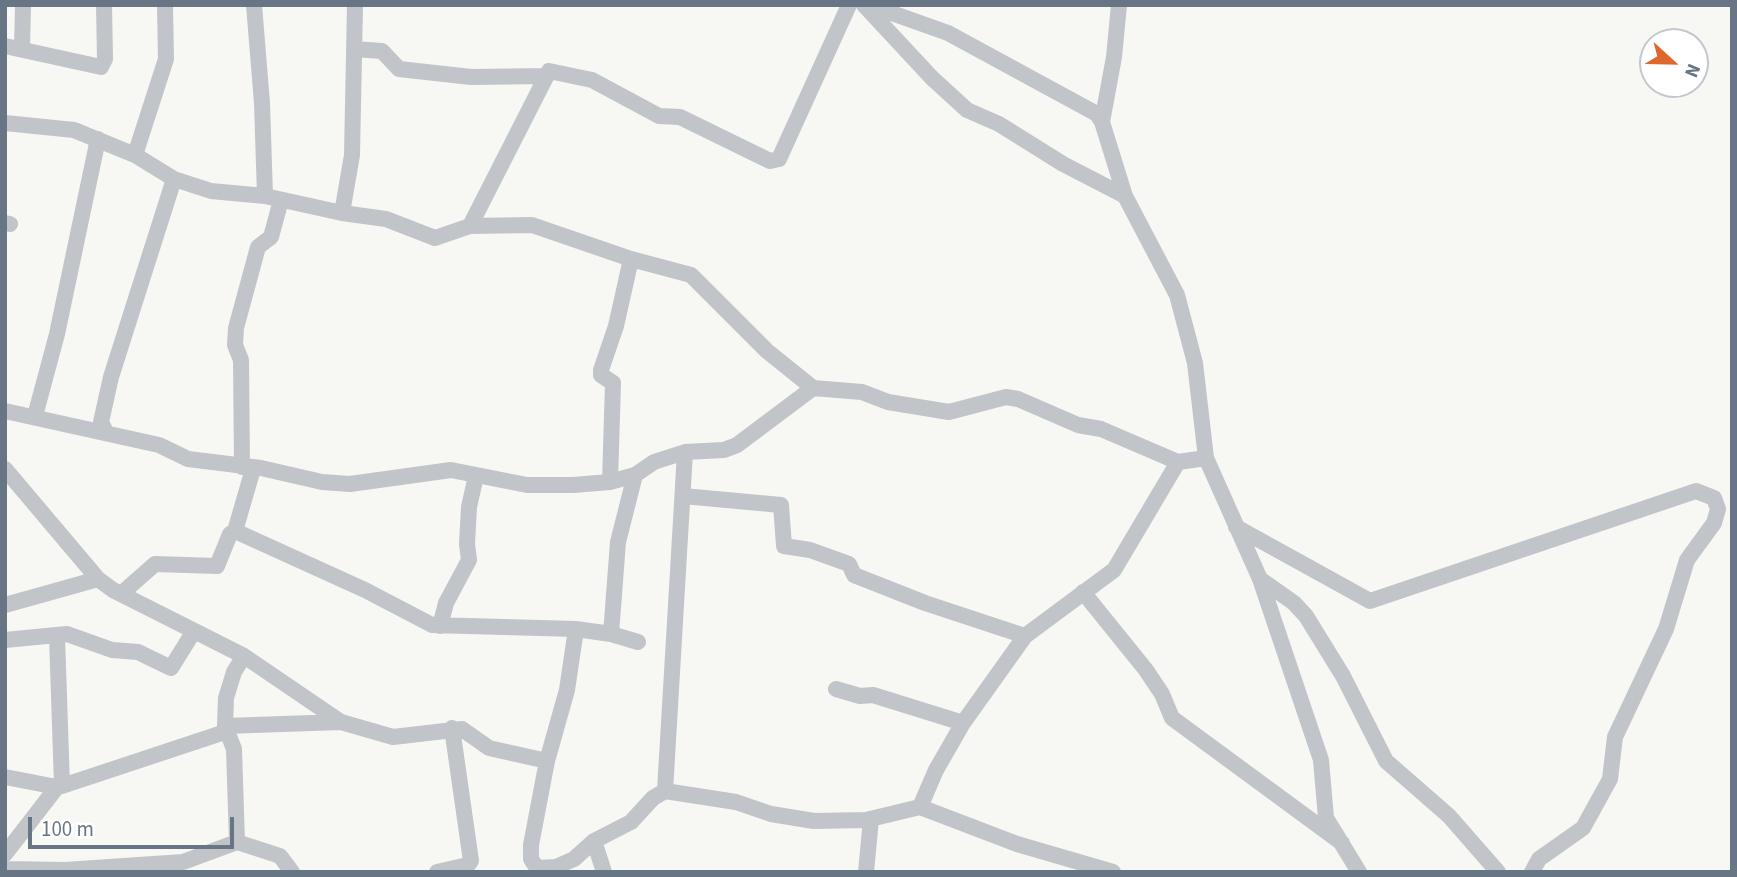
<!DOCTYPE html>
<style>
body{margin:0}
#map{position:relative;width:1737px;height:877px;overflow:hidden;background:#f7f7f4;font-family:"Source Sans 3",sans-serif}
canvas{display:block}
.frame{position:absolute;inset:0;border:7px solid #677585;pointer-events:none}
.north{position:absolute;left:1639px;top:28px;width:70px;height:70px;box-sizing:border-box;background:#fff;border:2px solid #c2c8ce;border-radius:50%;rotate:112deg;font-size:19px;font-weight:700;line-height:28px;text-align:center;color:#677585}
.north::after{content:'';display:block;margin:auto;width:24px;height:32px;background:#de672e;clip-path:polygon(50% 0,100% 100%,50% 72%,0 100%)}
.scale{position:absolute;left:28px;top:817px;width:206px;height:32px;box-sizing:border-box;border:4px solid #677585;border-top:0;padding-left:9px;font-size:21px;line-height:24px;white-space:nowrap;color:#677585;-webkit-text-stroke:5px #fff;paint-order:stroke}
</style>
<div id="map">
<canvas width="1737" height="877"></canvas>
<div class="frame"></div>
<div class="north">N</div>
<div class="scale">100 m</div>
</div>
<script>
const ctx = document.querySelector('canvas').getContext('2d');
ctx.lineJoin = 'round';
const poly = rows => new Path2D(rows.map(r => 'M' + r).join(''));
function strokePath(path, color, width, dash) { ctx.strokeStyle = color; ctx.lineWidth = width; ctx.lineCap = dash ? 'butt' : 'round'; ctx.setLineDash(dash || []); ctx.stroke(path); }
const street = poly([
 [254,5,262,103,265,196],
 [864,5,932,78,967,110,999,124,1063,164,1125,196,1177,295,1195,363,1206,458,1260,579,1294,603,1306,616,1343,676,1386,761,1449,816,1498,872],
 [869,5,948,33,1097,114,1102,122,1125,196],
 [5,46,101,67,105,59,104,5],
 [22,49,23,5],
 [354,49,382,51,399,69,471,77,545,76],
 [1102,122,1114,57,1119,5],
 [5,123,74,130,135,155,174,179,211,191,265,196,342,213,386,219,435,238,470,226,532,225,631,259,691,275,767,351,813,388],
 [135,155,166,59,165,5],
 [342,213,352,155,355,5],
 [5,223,10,224],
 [470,226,549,71,592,80,659,116,680,117,770,161,779,159,849,5],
 [5,411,159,445,188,459,261,468,322,482,350,484,451,470,527,485,573,485,610,482,635,475,654,462,685,452,724,450,737,445,813,388,862,392,888,402,949,412,1006,397,1018,399,1078,425,1101,429,1178,462],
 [35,416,57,334,98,139],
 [106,432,101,422,111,377,174,179],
 [242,467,241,360,235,345,236,328,258,247,271,237,281,200],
 [5,469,98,579,113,590,244,656,341,722,393,737,462,729,489,748,547,761],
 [610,482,613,383,601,375,601,370,616,326,631,259],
 [683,496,781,505,784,546,810,550,849,564,854,575,925,603,1025,636],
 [1236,527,1370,601,1696,491,1714,498,1718,509,1714,523,1687,560,1666,629,1615,737,1610,779,1583,828,1539,859,1532,872],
 [235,531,365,590,432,625,576,629,611,634,638,642],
 [1260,579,1321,760,1326,818,1359,872],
 [1083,592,1146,670,1162,694,1172,718,1342,843],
 [121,594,155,564,217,566,230,534,235,531,253,469],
 [5,605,98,579],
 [440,626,446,603,469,560,467,544,469,507,476,476],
 [576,629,567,690,547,761,531,845,531,859,537,868,556,867,574,859,594,841,631,822,653,798,665,791,736,802,771,814,814,821,866,820,920,807,936,770,963,723,1025,636,1114,570,1178,462,1206,458],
 [611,634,618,542,635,475],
 [5,640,67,634,112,650,138,652,171,668,194,631],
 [836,689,860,696,873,695,963,723],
 [225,726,341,722],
 [5,777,57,787],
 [62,786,225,732],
 [665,791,685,452],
 [920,807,1017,844,1113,872],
 [594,841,604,872],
 [237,842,234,749,225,726,226,698,234,672,244,656],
 [5,854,57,787,62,786,57,636],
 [5,869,65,870,183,862,237,842,280,856,292,872],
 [437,872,468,865,471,861,452,728],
 [866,872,871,819]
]);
strokePath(street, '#c1c4c8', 16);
</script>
